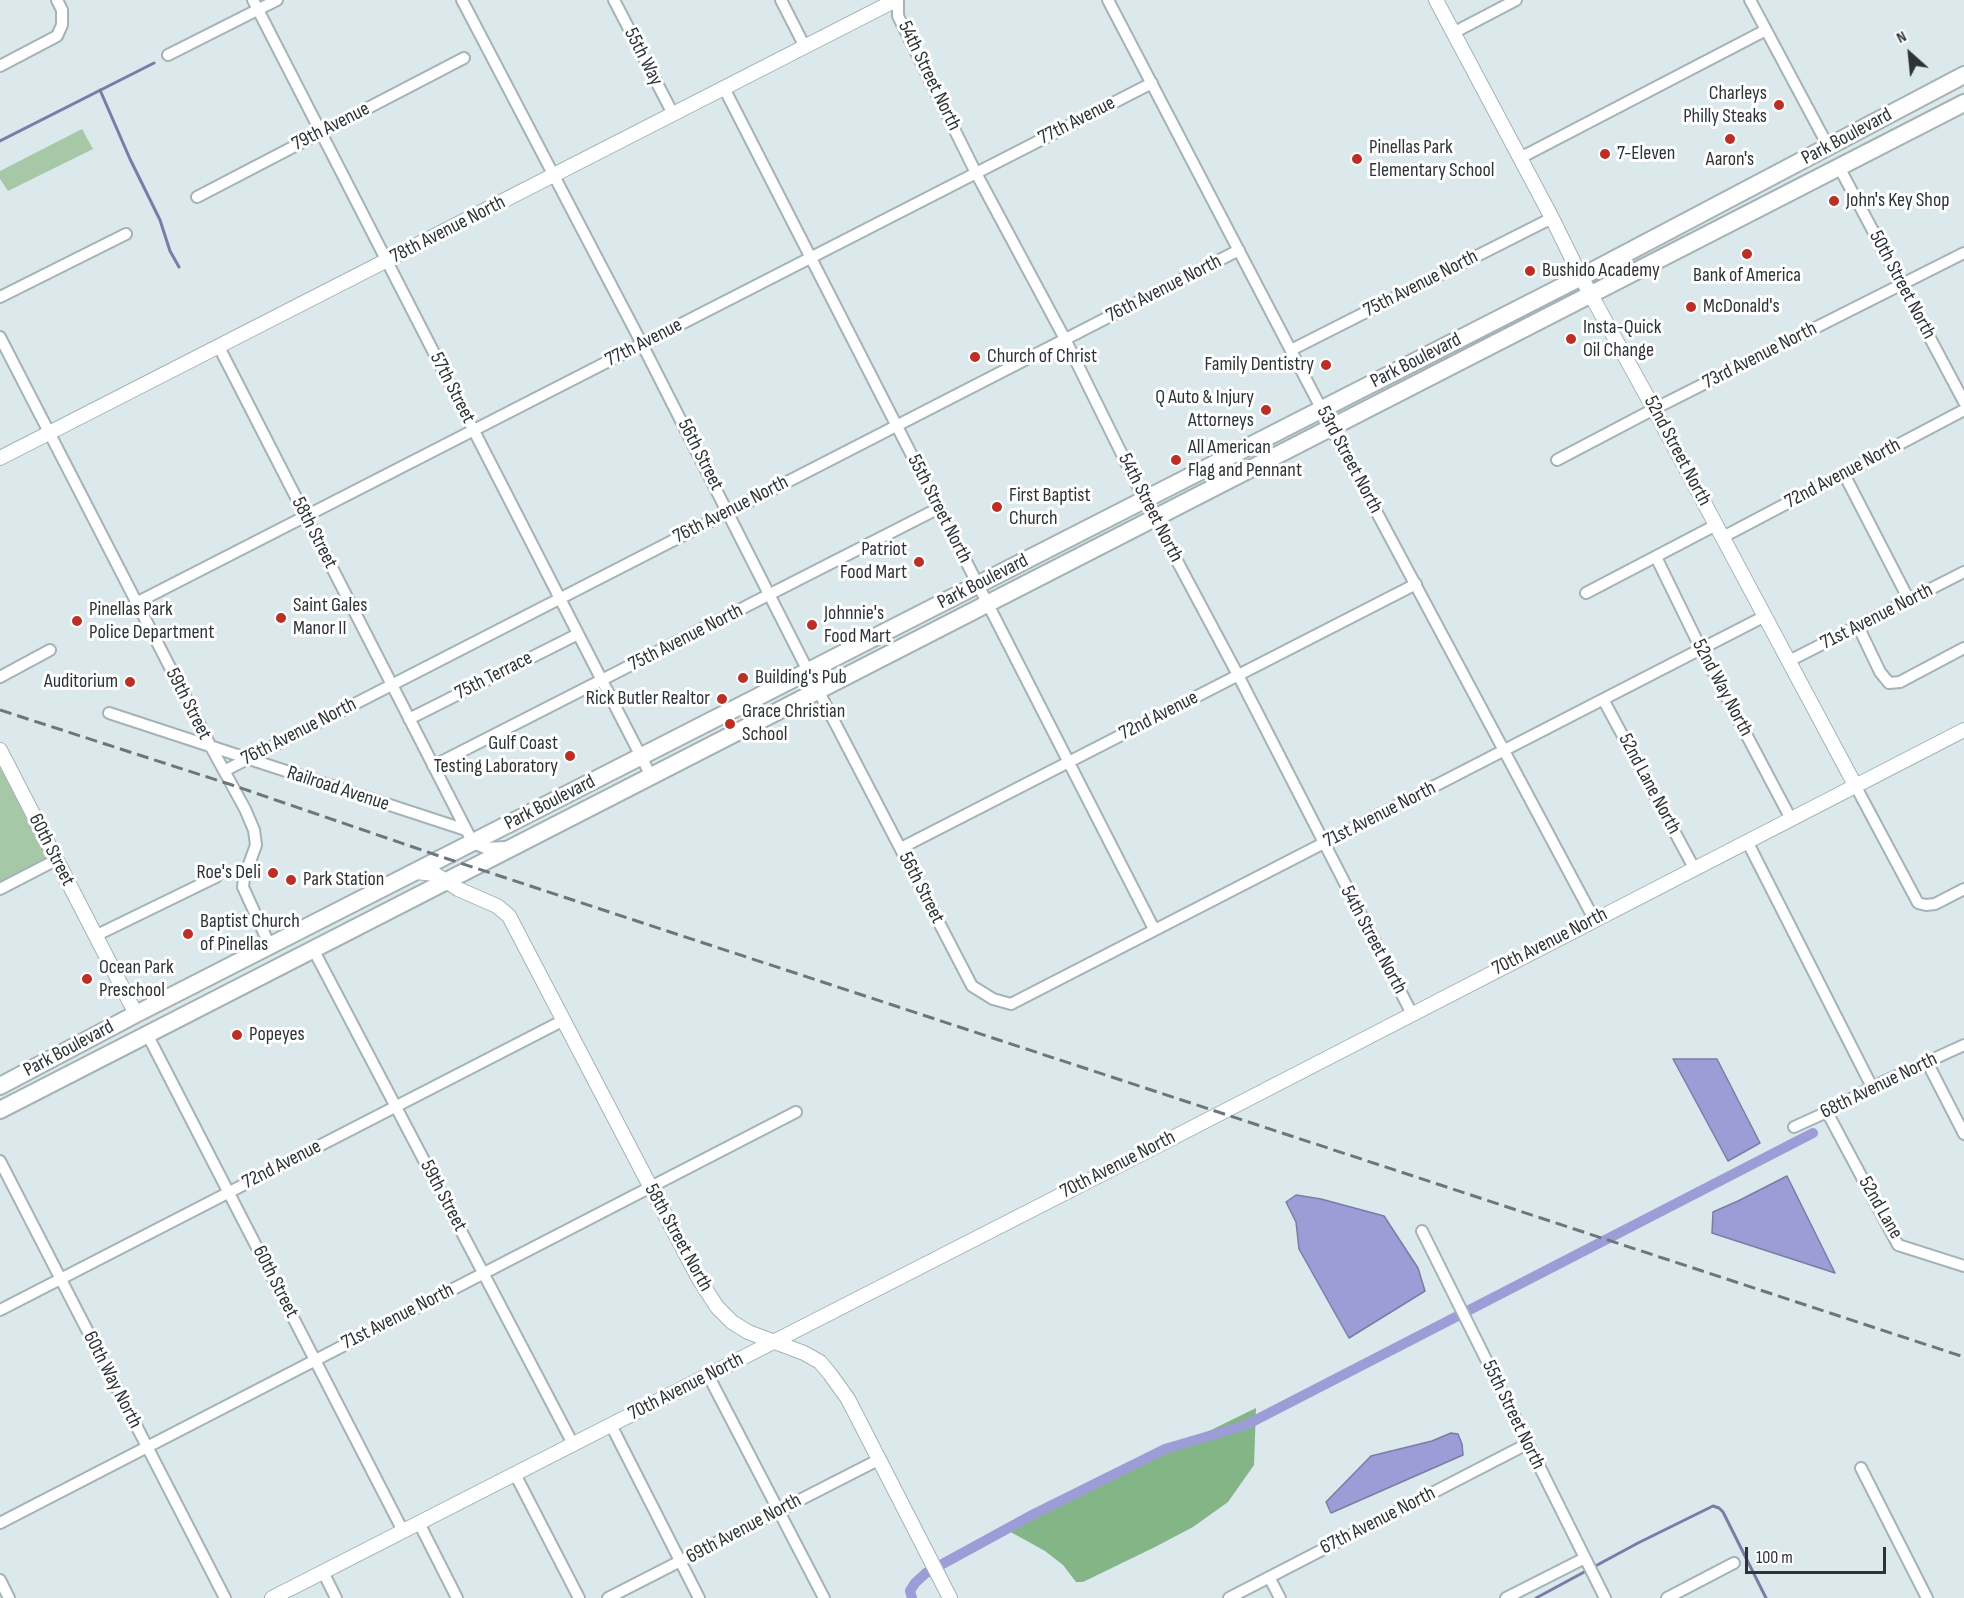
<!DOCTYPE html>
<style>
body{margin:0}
#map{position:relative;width:1964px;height:1598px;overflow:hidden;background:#dbe9ed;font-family:"Sofia Sans Condensed",sans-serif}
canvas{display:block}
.north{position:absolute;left:1880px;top:24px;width:60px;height:60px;-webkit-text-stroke:4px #fff;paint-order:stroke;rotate:333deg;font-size:16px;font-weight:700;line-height:24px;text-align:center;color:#2e3335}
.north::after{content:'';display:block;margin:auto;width:21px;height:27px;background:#2e3335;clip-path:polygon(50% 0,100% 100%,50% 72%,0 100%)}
.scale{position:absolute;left:1745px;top:1547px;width:141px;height:27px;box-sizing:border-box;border:3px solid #2e3335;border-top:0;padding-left:8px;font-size:18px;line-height:21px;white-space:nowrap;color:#2e3335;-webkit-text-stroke:4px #fff;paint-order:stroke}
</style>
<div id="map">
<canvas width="1964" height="1598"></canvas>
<div class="north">N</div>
<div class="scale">100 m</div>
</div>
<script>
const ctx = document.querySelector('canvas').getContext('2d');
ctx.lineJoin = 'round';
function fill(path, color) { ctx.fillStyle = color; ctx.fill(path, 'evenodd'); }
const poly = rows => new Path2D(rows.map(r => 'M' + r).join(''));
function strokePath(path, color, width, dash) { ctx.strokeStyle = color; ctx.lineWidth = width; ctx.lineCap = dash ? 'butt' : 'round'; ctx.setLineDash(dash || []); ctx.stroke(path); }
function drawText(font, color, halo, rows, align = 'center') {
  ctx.font = font + ' "Sofia Sans Condensed",sans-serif'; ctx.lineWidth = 6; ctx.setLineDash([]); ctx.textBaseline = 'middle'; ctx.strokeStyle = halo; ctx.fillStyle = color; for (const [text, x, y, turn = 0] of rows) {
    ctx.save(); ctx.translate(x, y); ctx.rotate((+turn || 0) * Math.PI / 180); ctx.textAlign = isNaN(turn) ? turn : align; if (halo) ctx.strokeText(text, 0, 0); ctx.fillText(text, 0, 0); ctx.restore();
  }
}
const green = poly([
 [82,129,93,149,8,191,0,179,0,171],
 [0,767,5,769,49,857,0,883]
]);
const forest = poly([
 [1256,1408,1254,1465,1228,1502,1193,1527,1155,1547,1083,1582,1076,1582,1063,1565,1045,1551,1007,1530]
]);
const water = poly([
 [1673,1059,1717,1059,1760,1143,1728,1161,1673,1059],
 [1787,1176,1835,1273,1712,1233,1713,1212,1738,1201,1787,1176],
 [1296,1195,1321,1199,1384,1216,1418,1268,1425,1291,1349,1338,1299,1249,1296,1222,1286,1202,1296,1195],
 [1451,1433,1458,1434,1462,1444,1463,1455,1331,1513,1326,1502,1371,1456,1432,1441,1451,1433]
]);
const stream = poly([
 [100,90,130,159,160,220,170,251,179,267],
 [0,141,154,63],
 [1536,1598,1638,1543,1713,1506,1719,1508,1723,1512,1766,1598]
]);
const canal = poly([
 [912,1598,910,1591,915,1583,926,1573,1034,1514,1165,1449,1246,1425,1813,1133]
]);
const minor = poly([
 [253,0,651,776],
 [462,0,642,344,808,671,972,986,993,999,1011,1004,1765,616],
 [614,0,673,114],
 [781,0,805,47],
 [898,0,898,16,976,173,1065,339,1144,499,1238,675,1412,1014],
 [1108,0,1321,408,1594,919],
 [1750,0,1828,146],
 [1453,33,1516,0],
 [168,55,277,0],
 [0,66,57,36,62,25,62,10,57,0],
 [724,88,1154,929],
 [1520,158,1766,30],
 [1839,167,1964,402],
 [197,197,464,58],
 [0,297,126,234],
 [0,337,211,747,245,809,254,830,256,845,244,878,243,887,270,946],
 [219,347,473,843,485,848,506,847],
 [1291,350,1552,218],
 [1557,460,1654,409,1964,253],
 [1844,474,1909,600],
 [1723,537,1964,410],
 [1656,557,1701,649,1791,819],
 [1586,593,1716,525],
 [136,603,1152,83],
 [1858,626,1880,672,1889,683,1900,682,1964,648],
 [1789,661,1964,572],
 [0,677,50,650],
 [1604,701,1694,868],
 [109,713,466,830],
 [409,719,578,634],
 [433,766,939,508],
 [224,771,1239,250],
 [1855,785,1918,903,1926,905,1935,904,1964,889],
 [1747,841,1872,1087],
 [901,848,1416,584],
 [0,889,56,860],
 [95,936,216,877],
 [313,949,573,1444],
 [147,1034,403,1531],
 [1927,1062,1964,1134],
 [1827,1112,1898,1245,1964,1266],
 [1794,1127,1827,1112,1872,1087,1964,1045],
 [0,1161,225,1598],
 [1422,1231,1605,1598],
 [0,1310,564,1020],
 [708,1375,824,1598],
 [611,1425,699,1598],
 [1861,1468,1927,1598],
 [515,1474,579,1598],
 [0,1523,796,1112],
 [419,1523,457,1598],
 [323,1572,336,1598],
 [1269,1577,1280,1598],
 [0,1580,9,1598],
 [608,1598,880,1459],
 [1229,1598,1527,1444],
 [1506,1598,1585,1558],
 [1667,1598,1734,1563]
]);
const tertiary = poly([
 [1436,0,1552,218,1581,277,1654,409,1855,785],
 [0,458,896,0],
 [0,750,136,1014],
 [416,872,435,874,458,889,497,906,509,916,651,1188,699,1279,717,1307,732,1322,748,1332,804,1353,820,1362,830,1374,848,1399,950,1598],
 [272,1598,1151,1149,1964,730]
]);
const primary = poly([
 [0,1086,136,1014,1581,277,1964,75],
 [0,1110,1964,103]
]);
const rail = poly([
 [0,710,232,785,445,858,1964,1357]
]);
const markers = [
 [1779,105,6,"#bc2f25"],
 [1730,139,6,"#bc2f25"],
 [1605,154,6,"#bc2f25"],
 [1357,159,6,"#bc2f25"],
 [1834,201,6,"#bc2f25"],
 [1747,254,6,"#bc2f25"],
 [1530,271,6,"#bc2f25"],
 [1691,307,6,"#bc2f25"],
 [1571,339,6,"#bc2f25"],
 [975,357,6,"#bc2f25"],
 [1326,365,6,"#bc2f25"],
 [1266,410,6,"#bc2f25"],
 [1176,460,6,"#bc2f25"],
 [997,507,6,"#bc2f25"],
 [919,562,6,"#bc2f25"],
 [281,618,6,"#bc2f25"],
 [77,621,6,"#bc2f25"],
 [812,625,6,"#bc2f25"],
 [743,678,6,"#bc2f25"],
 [130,682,6,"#bc2f25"],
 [722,699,6,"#bc2f25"],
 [730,724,6,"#bc2f25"],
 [570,756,6,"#bc2f25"],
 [273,873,6,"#bc2f25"],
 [291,880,6,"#bc2f25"],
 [188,934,6,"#bc2f25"],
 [87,979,6,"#bc2f25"],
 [237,1035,6,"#bc2f25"]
];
const streetNames = [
 ["55th Way",643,57,63],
 ["54th Street North",929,76,64],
 ["77th Avenue",1077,121,-27],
 ["79th Avenue",331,127,-27],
 ["Park Boulevard",1847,137,-28],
 ["78th Avenue North",448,230,-27],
 ["75th Avenue North",1421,284,-27],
 ["50th Street North",1902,285,62],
 ["76th Avenue North",1164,289,-27],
 ["77th Avenue",644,343,-27],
 ["73rd Avenue North",1760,356,-27],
 ["Park Boulevard",1416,361,-27],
 ["57th Street",452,388,63],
 ["52nd Street North",1677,451,62],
 ["56th Street",700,455,63],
 ["53rd Street North",1349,460,62],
 ["72nd Avenue North",1843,474,-28],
 ["54th Street North",1150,508,63],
 ["55th Street North",939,509,63],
 ["76th Avenue North",731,510,-27],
 ["58th Street",314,533,63],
 ["Park Boulevard",983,582,-27],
 ["71st Avenue North",1877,617,-27],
 ["75th Avenue North",686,638,-27],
 ["75th Terrace",494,676,-27],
 ["52nd Way North",1722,688,62],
 ["59th Street",188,704,63],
 ["72nd Avenue",1159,716,-27],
 ["76th Avenue North",299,732,-27],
 ["52nd Lane North",1649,784,62],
 ["Railroad Avenue",338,789,18],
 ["Park Boulevard",550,803,-27],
 ["71st Avenue North",1380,815,-27],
 ["60th Street",51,850,63],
 ["56th Street",921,888,63],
 ["54th Street North",1373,940,62],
 ["70th Avenue North",1550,942,-27],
 ["Park Boulevard",69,1049,-28],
 ["68th Avenue North",1879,1086,-26],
 ["72nd Avenue",282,1165,-27],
 ["70th Avenue North",1118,1165,-27],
 ["59th Street",443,1196,62],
 ["52nd Lane",1880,1208,60],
 ["58th Street North",678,1238,61],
 ["60th Street",275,1282,63],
 ["71st Avenue North",398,1317,-27],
 ["60th Way North",112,1380,63],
 ["70th Avenue North",686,1387,-27],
 ["55th Street North",1513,1415,64],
 ["67th Avenue North",1378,1521,-27],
 ["69th Avenue North",744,1529,-28]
];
const poiNames = [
 ["Charleys",1767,94,"right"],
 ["Philly Steaks",1767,117,"right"],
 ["Pinellas Park",1369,148],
 ["Elementary School",1369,171],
 ["7-Eleven",1617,154],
 ["Aaron's",1730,160,"center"],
 ["John's Key Shop",1846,201],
 ["Bushido Academy",1542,271],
 ["Bank of America",1747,276,"center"],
 ["McDonald's",1703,307],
 ["Insta-Quick",1583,328],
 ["Oil Change",1583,351],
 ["Church of Christ",987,357],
 ["Family Dentistry",1314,365,"right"],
 ["Q Auto & Injury",1254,398,"right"],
 ["Attorneys",1254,421,"right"],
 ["All American",1188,448],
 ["Flag and Pennant",1188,471],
 ["First Baptist",1009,496],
 ["Church",1009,519],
 ["Patriot",907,550,"right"],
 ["Food Mart",907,573,"right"],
 ["Saint Gales",293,606],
 ["Manor II",293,629],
 ["Pinellas Park",89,610],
 ["Police Department",89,633],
 ["Johnnie's",824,614],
 ["Food Mart",824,637],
 ["Building's Pub",755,678],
 ["Auditorium",118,682,"right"],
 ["Rick Butler Realtor",710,699,"right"],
 ["Grace Christian",742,712],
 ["School",742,735],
 ["Gulf Coast",558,744,"right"],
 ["Testing Laboratory",558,767,"right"],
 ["Roe's Deli",261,873,"right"],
 ["Park Station",303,880],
 ["Baptist Church",200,922],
 ["of Pinellas",200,945],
 ["Ocean Park",99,968],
 ["Preschool",99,991],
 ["Popeyes",249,1035]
];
fill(green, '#a6c8a7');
fill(forest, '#84b586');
fill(water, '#9c9cd6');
strokePath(water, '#7b7ca6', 1.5);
strokePath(stream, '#7b7ca6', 3);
strokePath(canal, '#9c9cd6', 10);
strokePath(minor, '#a5b3b7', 14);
strokePath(tertiary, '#a5b3b7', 16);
strokePath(primary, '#a5b3b7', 20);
strokePath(minor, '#fff', 10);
strokePath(tertiary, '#fff', 14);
strokePath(primary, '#fff', 16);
strokePath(rail, '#6d7678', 3, [12, 6]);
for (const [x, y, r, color] of markers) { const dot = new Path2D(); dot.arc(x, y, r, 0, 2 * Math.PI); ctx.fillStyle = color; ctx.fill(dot); strokePath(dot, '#fff', 2); }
drawText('20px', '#2e3335', '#fff', streetNames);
drawText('20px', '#2e3335', '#fff', poiNames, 'left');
</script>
